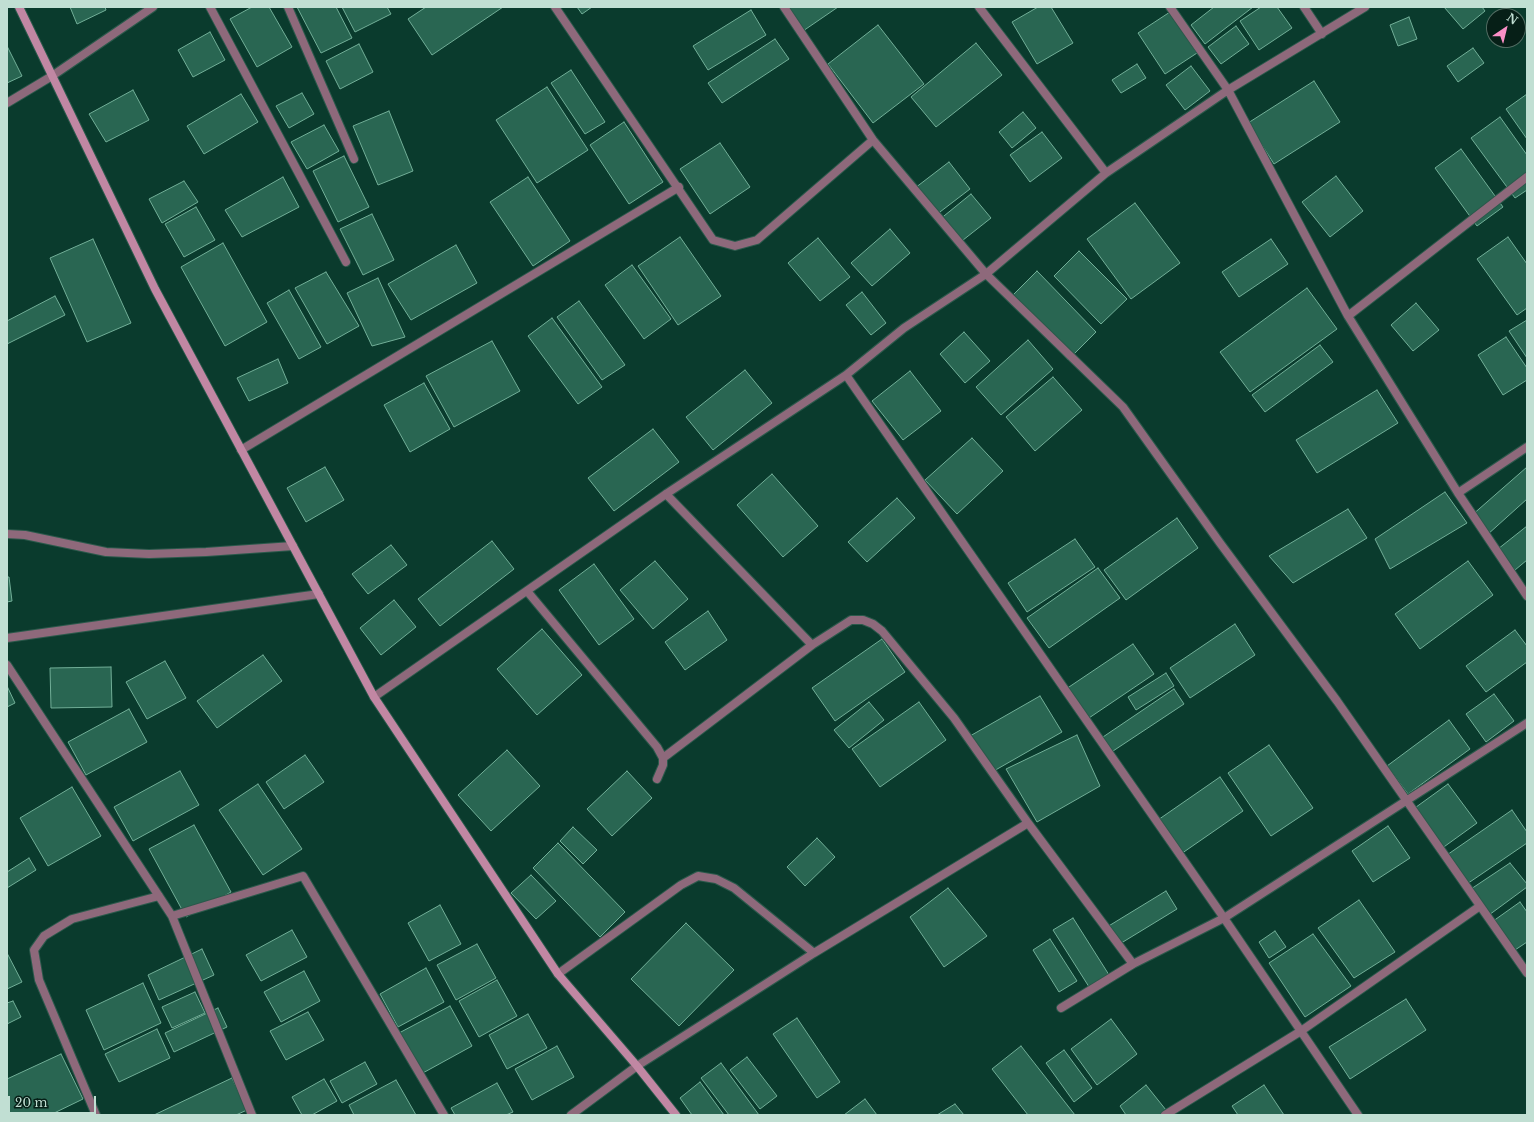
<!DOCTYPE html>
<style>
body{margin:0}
#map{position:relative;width:1534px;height:1122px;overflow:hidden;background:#0a3b2d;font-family:"Libre Baskerville",serif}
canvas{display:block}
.frame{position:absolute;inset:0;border:8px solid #c1dfd3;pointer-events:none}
.north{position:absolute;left:1486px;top:8px;width:40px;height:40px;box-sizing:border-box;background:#061f17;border:1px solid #516c62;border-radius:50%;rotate:35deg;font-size:11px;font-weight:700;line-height:16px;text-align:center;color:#c1dfd3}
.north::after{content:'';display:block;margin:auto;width:14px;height:18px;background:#fa8fc6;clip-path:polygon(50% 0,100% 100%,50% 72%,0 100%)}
.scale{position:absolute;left:8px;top:1096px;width:88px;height:18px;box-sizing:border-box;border:2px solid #c1dfd3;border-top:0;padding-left:5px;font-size:12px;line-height:14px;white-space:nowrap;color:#c1dfd3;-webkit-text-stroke:3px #061f17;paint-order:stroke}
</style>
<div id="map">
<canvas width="1534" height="1122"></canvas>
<div class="frame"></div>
<div class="north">N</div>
<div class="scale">20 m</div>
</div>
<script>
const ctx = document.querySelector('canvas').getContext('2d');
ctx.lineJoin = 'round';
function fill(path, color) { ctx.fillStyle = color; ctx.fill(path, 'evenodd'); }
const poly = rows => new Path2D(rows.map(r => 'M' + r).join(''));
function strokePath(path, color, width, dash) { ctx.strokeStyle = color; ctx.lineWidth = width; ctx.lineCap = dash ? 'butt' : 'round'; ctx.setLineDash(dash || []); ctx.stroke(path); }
const building = poly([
 [70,7,105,7,106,10,77,24,70,7],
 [252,7,269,7,292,47,257,67,230,19,252,7],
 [297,7,336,7,352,38,321,53,297,7],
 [342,7,387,7,391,14,355,32,342,7],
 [426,7,503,7,432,55,408,19,426,7],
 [577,7,592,7,582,14,577,7],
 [787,7,838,7,803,31,787,7],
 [1038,7,1051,7,1073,43,1037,64,1012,22,1038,7],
 [1214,7,1253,7,1205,44,1191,25,1214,7],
 [1261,7,1277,7,1292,28,1259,50,1240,21,1261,7],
 [1444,7,1482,7,1485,11,1463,29,1444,7],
 [751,10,766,35,708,70,693,46,751,10],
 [1170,12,1197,53,1165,74,1138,33,1170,12],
 [1409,17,1417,39,1398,46,1390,25,1409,17],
 [878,25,924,84,873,123,828,64,878,25],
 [1236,26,1249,44,1221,64,1208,47,1236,26],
 [210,32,225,60,193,77,178,50,210,32],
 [775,39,789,59,722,103,708,83,775,39],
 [976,43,1002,75,936,127,911,97,976,43],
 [359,44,373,72,340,89,326,61,359,44],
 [7,46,22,76,7,83,7,46],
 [1473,48,1484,63,1458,82,1447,66,1473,48],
 [1137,64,1146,78,1121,93,1112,80,1137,64],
 [1191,66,1210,91,1185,110,1166,85,1191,66],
 [571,70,605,122,585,134,551,83,571,70],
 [1314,81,1340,122,1274,164,1248,123,1314,81],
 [547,87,588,150,537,183,496,120,547,87],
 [133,90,149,120,106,142,89,114,133,90],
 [302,93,314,114,289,128,276,106,302,93],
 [241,94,258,122,204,154,187,126,241,94],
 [1527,94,1527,139,1506,109,1527,94],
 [389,111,413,171,378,185,353,126,389,111],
 [1023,112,1036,128,1012,148,999,132,1023,112],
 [1500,117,1527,155,1527,190,1515,198,1471,138,1500,117],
 [624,122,663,182,629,204,590,145,624,122],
 [324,125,339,151,307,169,291,142,324,125],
 [1042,132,1062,158,1030,182,1010,155,1042,132],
 [720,143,750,187,710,214,680,169,720,143],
 [1461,149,1503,207,1477,226,1435,168,1461,149],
 [344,156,369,207,338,222,313,171,344,156],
 [949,162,970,189,936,215,915,188,949,162],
 [1336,176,1363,211,1330,237,1302,202,1336,176],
 [283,177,299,207,242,237,225,210,283,177],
 [528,177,570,241,533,266,490,202,528,177],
 [184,181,198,202,162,223,149,199,184,181],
 [971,194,991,218,958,244,939,220,971,194],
 [1135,203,1180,263,1131,299,1087,239,1135,203],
 [196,207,215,240,184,257,165,224,196,207],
 [372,214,394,260,363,275,340,229,372,214],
 [890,229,910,253,872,286,851,263,890,229],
 [680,237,721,296,678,325,638,266,680,237],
 [1508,237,1527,264,1527,308,1517,315,1477,259,1508,237],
 [818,238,850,277,820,301,788,263,818,238],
 [93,239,131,323,87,342,50,258,93,239],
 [1271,239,1288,264,1239,297,1222,272,1271,239],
 [223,243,267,322,225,346,181,267,223,243],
 [456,245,477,283,411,320,388,284,456,245],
 [1079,251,1127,299,1101,324,1054,276,1079,251],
 [632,265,671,319,644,339,605,285,632,265],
 [1037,271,1096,332,1068,360,1009,299,1037,271],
 [326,272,359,326,327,344,295,288,326,272],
 [378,278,405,337,372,346,347,293,378,278],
 [1307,288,1337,329,1250,392,1220,352,1307,288],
 [289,290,321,347,299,359,267,303,289,290],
 [862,292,886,323,871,335,846,305,862,292],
 [55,296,65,315,7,344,7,321,55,296],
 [579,301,625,365,602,380,557,317,579,301],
 [1416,303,1439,330,1413,351,1391,325,1416,303],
 [552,318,602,387,578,404,528,336,552,318],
 [1527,320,1527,358,1509,331,1527,320],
 [964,332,990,361,965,383,940,354,964,332],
 [1506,337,1527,368,1527,380,1503,395,1478,355,1506,337],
 [1028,340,1053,369,1001,415,976,387,1028,340],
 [492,341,520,391,454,427,426,376,492,341],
 [1320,345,1333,362,1265,412,1252,395,1320,345],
 [278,359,288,383,249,401,237,378,278,359],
 [745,370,772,403,713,450,686,417,745,370],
 [910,371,941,411,903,440,872,401,910,371],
 [1053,377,1082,410,1035,451,1006,417,1053,377],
 [424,383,450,429,410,452,384,405,424,383],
 [1377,390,1398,423,1317,473,1296,440,1377,390],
 [653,429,679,462,614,511,588,478,653,429],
 [972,438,1003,471,957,514,925,480,972,438],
 [325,467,344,500,306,522,287,488,325,467],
 [1527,467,1527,499,1487,535,1471,516,1527,467],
 [772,474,818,526,783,557,737,505,772,474],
 [1445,492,1467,523,1390,569,1375,539,1445,492],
 [897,498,915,518,867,562,848,542,897,498],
 [1348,509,1367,538,1293,583,1269,556,1348,509],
 [1177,518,1198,548,1126,600,1104,570,1177,518],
 [1527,526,1527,560,1515,570,1498,549,1527,526],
 [1075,539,1095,567,1027,612,1008,583,1075,539],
 [492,541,514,569,440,626,418,599,492,541],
 [391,545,407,565,368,594,352,574,391,545],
 [655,561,688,599,653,629,620,590,655,561],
 [1468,561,1493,595,1420,649,1395,614,1468,561],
 [594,564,634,619,599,645,559,590,594,564],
 [1098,568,1120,598,1049,648,1027,618,1098,568],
 [7,577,9,577,12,601,7,602,7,577],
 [394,600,416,627,381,655,360,628,394,600],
 [708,611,727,640,685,670,665,642,708,611],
 [1235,624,1255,655,1190,698,1170,668,1235,624],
 [542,629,582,675,537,715,497,669,542,629],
 [1515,630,1527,646,1527,662,1486,692,1466,666,1515,630],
 [882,639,905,672,835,721,812,688,882,639],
 [1133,644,1154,674,1086,720,1066,689,1133,644],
 [263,655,282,681,217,728,197,701,263,655],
 [165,661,186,698,147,719,126,682,165,661],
 [111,667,112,707,51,708,50,668,111,667],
 [1166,673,1174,686,1136,710,1128,697,1166,673],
 [7,686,15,703,7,707,7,686],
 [1174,689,1184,704,1110,753,1100,739,1174,689],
 [1494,694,1514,721,1486,742,1466,714,1494,694],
 [1040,696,1062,732,992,772,970,736,1040,696],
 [869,702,884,720,849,748,834,730,869,702],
 [919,702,946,740,880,787,852,749,919,702],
 [129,709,147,742,86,775,68,742,129,709],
 [1449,720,1470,749,1408,794,1387,766,1449,720],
 [1077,735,1100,786,1037,822,1006,769,1077,735],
 [1269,745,1313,808,1271,836,1228,773,1269,745],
 [507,750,540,786,491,831,458,795,507,750],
 [305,755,324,782,284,809,266,782,305,755],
 [180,771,199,805,133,841,114,807,180,771],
 [627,771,652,798,612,836,587,809,627,771],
 [1220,777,1243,811,1178,856,1155,822,1220,777],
 [258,784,302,849,263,875,219,810,258,784],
 [1448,784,1477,823,1441,849,1412,810,1448,784],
 [72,787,101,836,48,866,20,818,72,787],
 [1512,810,1527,832,1527,843,1464,886,1444,857,1512,810],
 [194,825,231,892,186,917,149,849,194,825],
 [1388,826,1410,858,1373,882,1352,851,1388,826],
 [573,827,597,850,583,864,560,841,573,827],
 [817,838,835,857,805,886,787,867,817,838],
 [558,843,625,912,600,937,533,868,558,843],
 [29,858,36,870,7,888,7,872,29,858],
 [1510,863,1527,884,1527,887,1489,915,1471,889,1510,863],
 [531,875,556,901,536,919,511,893,531,875],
 [948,888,987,936,944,967,910,917,948,888],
 [1166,891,1177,909,1118,945,1107,927,1166,891],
 [1359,900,1395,952,1354,978,1318,928,1359,900],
 [1520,902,1527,912,1527,942,1512,952,1489,924,1520,902],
 [440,905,461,944,429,961,408,923,440,905],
 [1073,918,1111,978,1091,990,1053,930,1073,918],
 [686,923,734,970,679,1026,631,979,686,923],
 [292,930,307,957,261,981,246,955,292,930],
 [1275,931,1286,947,1269,958,1259,942,1275,931],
 [1313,934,1351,986,1305,1017,1269,963,1313,934],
 [1050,939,1077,981,1059,992,1033,950,1050,939],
 [477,944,496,978,456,1000,437,965,477,944],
 [202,949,214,975,159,1000,148,975,202,949],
 [7,953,22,982,7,989,7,953],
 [426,968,444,1002,398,1027,380,994,426,968],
 [304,971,320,1001,281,1022,264,992,304,971],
 [497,980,517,1016,479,1037,459,1001,497,980],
 [143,983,161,1023,104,1050,86,1010,143,983],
 [195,992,205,1013,172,1028,162,1007,195,992],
 [1406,999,1426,1030,1350,1079,1329,1047,1406,999],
 [13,1001,21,1017,7,1024,7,1003,13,1001],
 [450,1006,472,1046,421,1074,399,1033,450,1006],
 [218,1008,227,1027,174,1052,165,1033,218,1008],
 [308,1012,324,1040,286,1060,270,1031,308,1012],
 [528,1014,547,1048,507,1069,489,1035,528,1014],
 [797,1018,840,1082,817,1098,773,1034,797,1018],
 [1111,1019,1137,1054,1097,1085,1071,1049,1111,1019],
 [157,1029,170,1058,119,1082,105,1054,157,1029],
 [557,1046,574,1077,532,1100,515,1069,557,1046],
 [1021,1046,1075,1115,1028,1115,992,1069,1021,1046],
 [1064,1050,1092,1088,1074,1102,1046,1063,1064,1050],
 [61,1054,83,1099,50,1115,7,1115,7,1079,61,1054],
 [747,1057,777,1096,760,1109,730,1070,747,1057],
 [365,1062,377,1084,342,1103,330,1081,365,1062],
 [721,1063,759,1115,729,1115,701,1078,721,1063],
 [232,1078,247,1110,236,1115,154,1115,232,1078],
 [324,1079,337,1101,312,1115,302,1115,292,1097,324,1079],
 [396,1080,416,1115,354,1115,349,1105,396,1080],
 [700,1082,724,1115,692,1115,680,1098,700,1082],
 [497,1083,513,1112,506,1115,455,1115,451,1108,497,1083],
 [1146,1085,1170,1115,1126,1115,1120,1106,1146,1085],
 [1264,1085,1284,1115,1238,1115,1232,1106,1264,1085],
 [865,1099,877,1115,844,1115,865,1099],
 [955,1104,964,1115,937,1115,955,1104]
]);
const lane = poly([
 [7,534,25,535,106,552,149,554,206,552,293,546]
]);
const street = poly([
 [210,7,346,262],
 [288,7,354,159],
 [555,7,713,240,735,246,757,240,873,140],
 [784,7,873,140,986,274,1123,407,1220,543,1337,701,1527,973],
 [979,7,1106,173],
 [1170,7,1228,90,1348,316,1458,493,1527,596],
 [1304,7,1322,34],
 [7,103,52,76,153,7],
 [1348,316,1527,177],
 [846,375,1224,918,1358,1115],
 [241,450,679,187],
 [1458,493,1527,447],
 [666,494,812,645],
 [527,591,657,747,663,758,663,765,657,779],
 [7,638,319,594],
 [7,665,172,916,252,1115],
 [374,697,666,494,846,375,904,328,986,274,1106,173,1228,90,1365,7],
 [663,758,812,645,851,620,863,620,873,624,882,631,954,718,1028,823,1133,964],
 [172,916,303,876,444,1115],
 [558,974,681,885,698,876,716,879,734,888,814,953],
 [1061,1008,1133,964,1224,918,1527,723],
 [96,1115,39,980,34,950,44,936,72,919,159,896],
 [571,1115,637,1066,814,953,1028,823],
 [1165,1115,1301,1031,1480,906]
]);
const secondary = poly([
 [19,7,155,289,374,697,558,974,637,1066,676,1115]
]);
fill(building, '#296652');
strokePath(building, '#72af98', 1);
strokePath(lane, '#2b594b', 10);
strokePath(street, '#2b594b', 10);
strokePath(secondary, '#2b594b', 10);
strokePath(lane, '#8e697b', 8);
strokePath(street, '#8e697b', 8);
strokePath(secondary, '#c187a3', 8);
</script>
